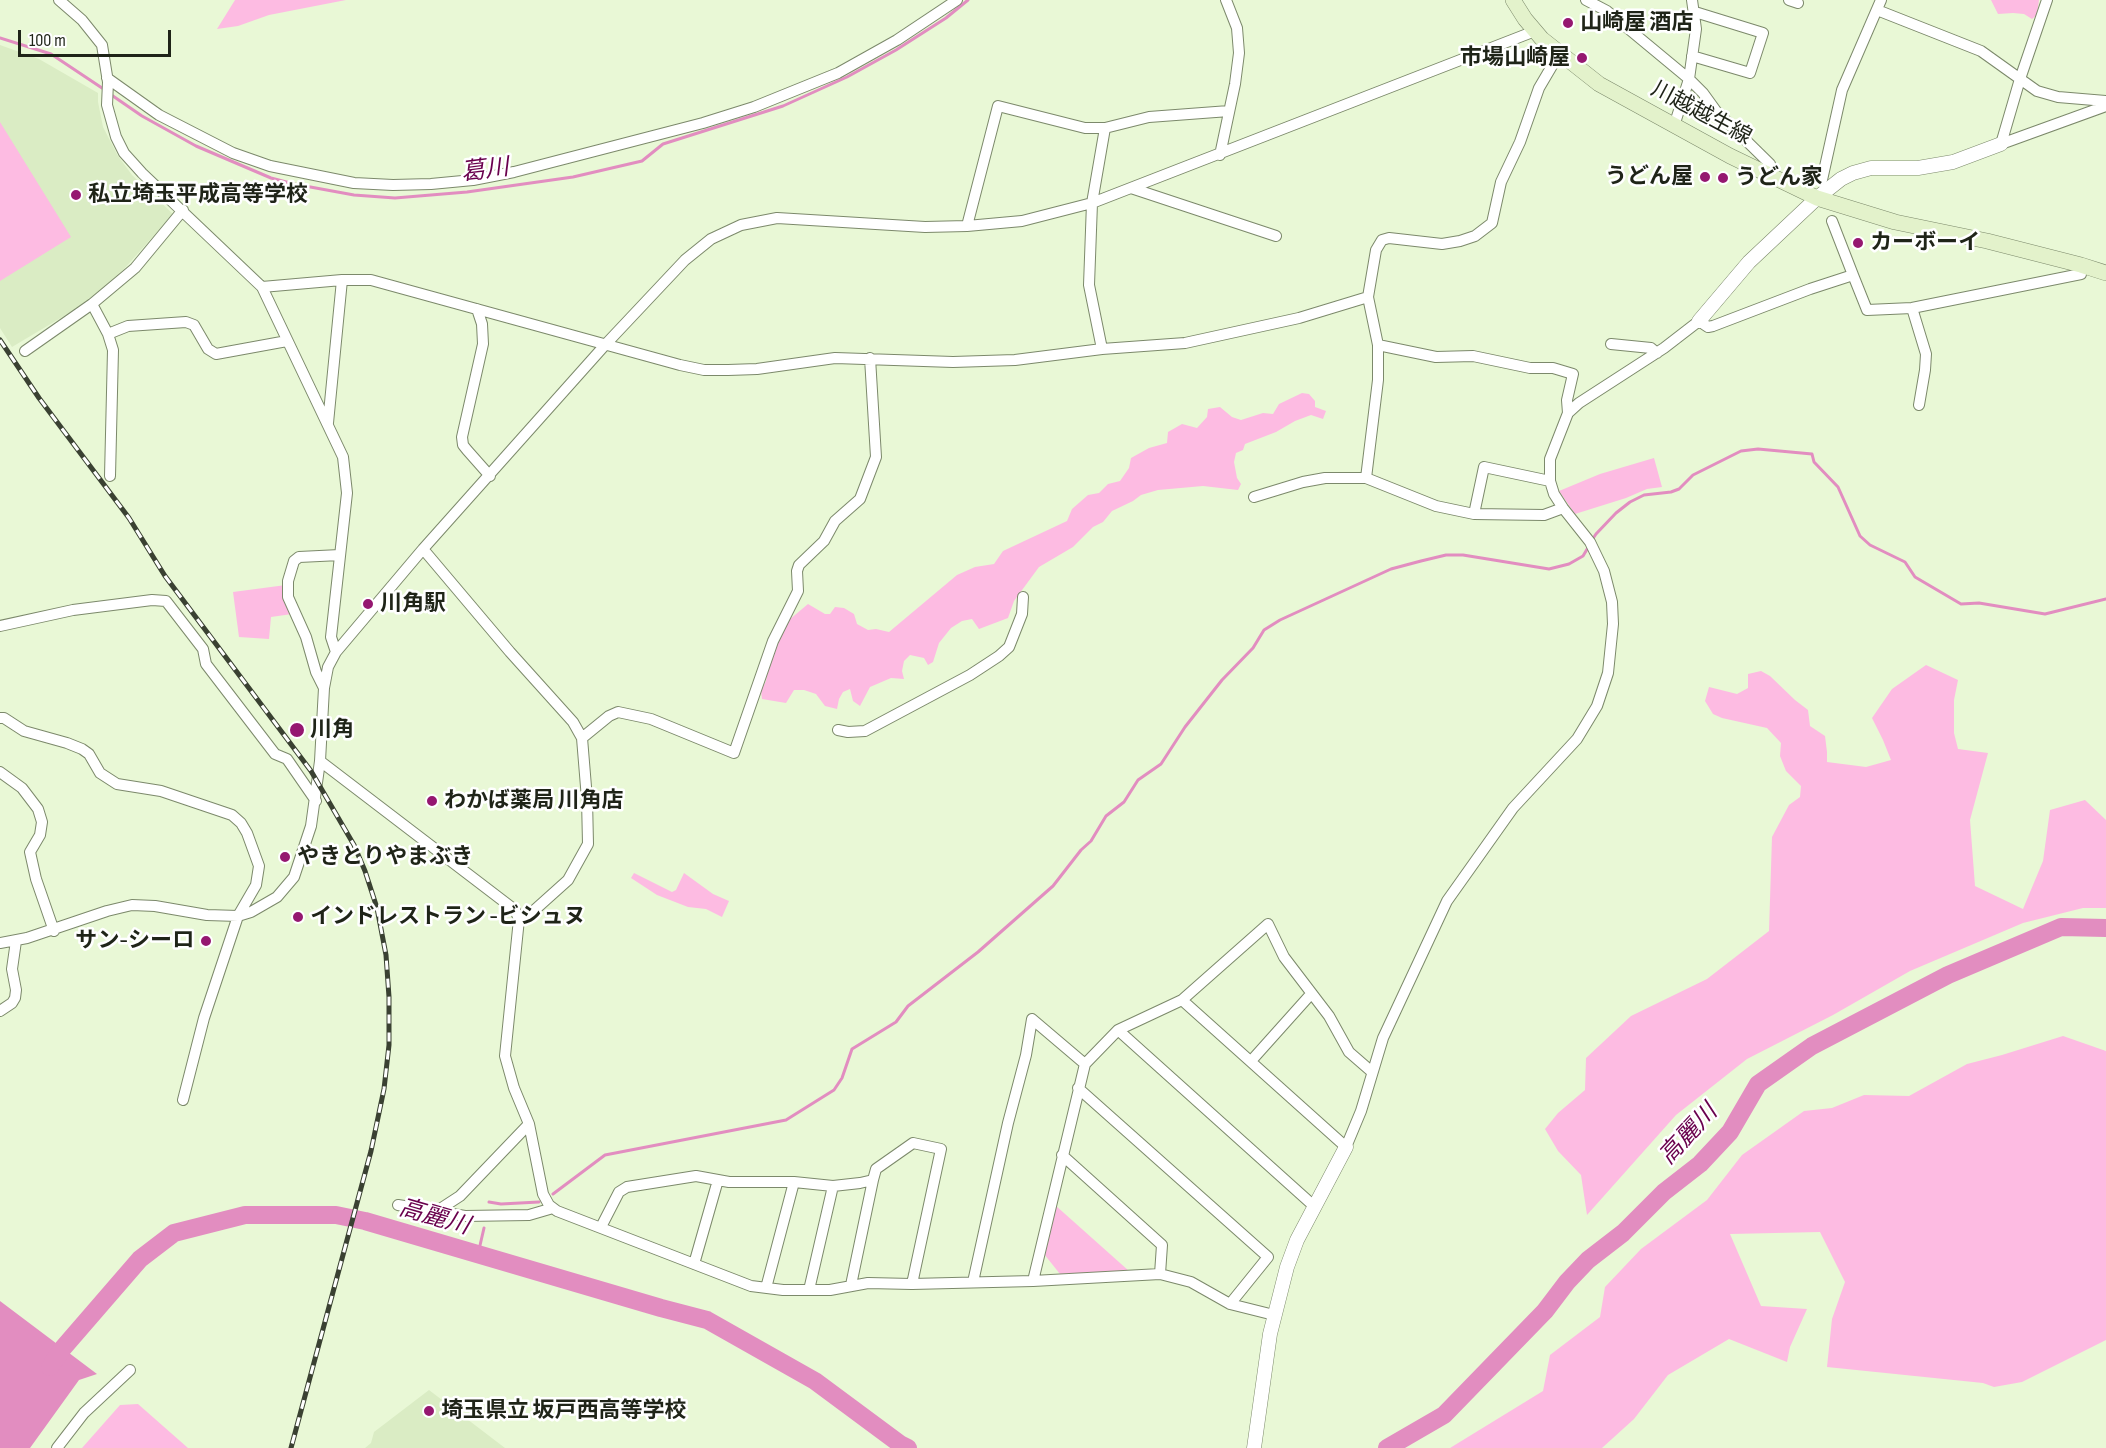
<!DOCTYPE html>
<meta charset="utf-8">
<style>
body{margin:0}
#map{position:relative;width:2106px;height:1448px;overflow:hidden;background:#e9f8d6;font-family:"Sofia Sans Condensed",sans-serif}
canvas{display:block}
.scale{position:absolute;left:18px;top:30px;width:153px;height:27px;box-sizing:border-box;border:3px solid #1f2418;border-top:0;padding-left:8px;font-size:18px;line-height:21px;white-space:nowrap;color:#1f2418;-webkit-text-stroke:4px #fff;paint-order:stroke}
</style>
<div id="map">
<canvas width="2106" height="1448"></canvas>
<div class="scale">100 m</div>
</div>
<script>
const ctx = document.querySelector('canvas').getContext('2d');
ctx.lineJoin = 'round';
function fill(path, color) { ctx.fillStyle = color; ctx.fill(path, 'evenodd'); }
const poly = rows => new Path2D(rows.map(r => 'M' + r).join(''));
function strokePath(path, color, width, dash) { ctx.strokeStyle = color; ctx.lineWidth = width; ctx.lineCap = dash ? 'butt' : 'round'; ctx.setLineDash(dash || []); ctx.stroke(path); }
function drawText(font, color, halo, rows, align = 'center') {
  ctx.font = font + ' "Sofia Sans Condensed","Noto Sans JP",sans-serif'; ctx.lineWidth = 5; ctx.setLineDash([]); ctx.textBaseline = 'middle'; ctx.strokeStyle = halo; ctx.fillStyle = color; for (const [text, x, y, turn = 0] of rows) {
    ctx.save(); ctx.translate(x, y); ctx.rotate((+turn || 0) * Math.PI / 180); ctx.textAlign = isNaN(turn) ? turn : align; if (halo) ctx.strokeText(text, 0, 0); ctx.fillText(text, 0, 0); ctx.restore();
  }
}
const built = poly([
 [0,45,39,59,98,93,98,102,103,127,118,156,132,175,173,214,124,269,101,290,74,310,12,347,0,328],
 [429,1390,505,1448,365,1448,371,1443,374,1432]
]);
const green = poly([
 [235,0,346,0,269,15,238,26,217,29],
 [1991,0,2039,0,2037,15,2032,19,2024,14,2013,13,1998,14],
 [0,122,71,237,0,281],
 [1302,393,1309,394,1315,401,1315,407,1326,411,1323,419,1311,415,1295,421,1276,432,1245,444,1243,450,1236,453,1234,462,1237,478,1241,484,1238,490,1203,486,1158,490,1141,495,1133,501,1112,511,1103,522,1093,527,1073,547,1039,567,1014,601,1008,618,979,629,972,619,962,621,951,628,939,643,933,662,928,665,924,658,910,655,904,661,902,671,904,679,891,678,870,687,860,706,853,701,850,689,843,692,839,699,837,709,825,706,816,694,804,690,794,690,786,703,762,699,761,691,766,681,768,668,777,643,789,620,808,604,825,614,830,614,835,607,844,608,854,614,857,624,868,630,876,629,889,632,957,575,975,567,994,564,1003,551,1067,521,1072,509,1088,495,1099,493,1108,484,1120,481,1129,468,1131,458,1149,448,1167,443,1168,432,1182,424,1197,428,1207,417,1208,409,1220,407,1232,417,1241,420,1263,413,1273,414,1279,404],
 [1654,458,1662,487,1647,489,1626,498,1575,514,1559,491,1600,474],
 [286,585,292,614,271,617,269,639,239,637,233,592],
 [1926,665,1958,680,1954,700,1954,733,1958,749,1988,753,1970,820,1975,886,2023,909,2043,861,2050,810,2085,800,2106,820,2106,908,2083,908,2023,923,1910,971,1833,1015,1747,1059,1676,1115,1587,1215,1581,1175,1558,1151,1545,1129,1558,1113,1585,1090,1586,1058,1631,1016,1707,979,1769,931,1772,837,1789,805,1800,797,1801,786,1786,771,1780,756,1781,743,1767,728,1722,718,1713,714,1705,701,1709,687,1737,694,1748,688,1748,674,1761,671,1770,676,1795,700,1808,710,1810,726,1825,736,1827,752,1827,762,1866,767,1891,760,1883,740,1872,718,1892,689],
 [634,873,672,892,676,890,684,873,713,894,729,901,722,917,706,909,688,907,657,895,631,878],
 [2063,1036,2106,1051,2106,1340,2022,1382,1994,1387,1983,1383,1827,1367,1832,1319,1845,1282,1820,1232,1730,1234,1761,1306,1807,1309,1790,1347,1787,1362,1729,1339,1668,1375,1634,1419,1602,1448,1450,1448,1543,1391,1550,1355,1600,1317,1605,1287,1641,1249,1707,1200,1742,1155,1804,1111,1832,1108,1864,1095,1909,1096,1967,1064,2002,1055],
 [1055,1205,1129,1271,1060,1274,1044,1254],
 [138,1404,188,1448,82,1448,120,1405]
]);
const water = poly([
 [0,1301,97,1374,79,1380,30,1448,0,1448]
]);
const stream = poly([
 [0,38,51,54,105,90],
 [110,94,142,116,196,146,271,178,294,184,354,195,395,198,467,192,573,177,642,161,663,144,783,106,847,77,896,50,946,18,968,0],
 [1592,540,1596,534,1616,513,1630,502,1644,495,1671,492,1679,489,1693,475,1741,451,1758,449,1812,454,1814,462,1838,487,1860,536,1870,545,1905,562,1915,577,1961,604,1979,603,2045,614,2106,599],
 [553,1194,605,1155,786,1120,834,1090,842,1078,852,1049,896,1022,908,1006,978,952,1053,886,1081,850,1091,841,1106,816,1124,802,1138,780,1161,764,1185,727,1222,680,1253,648,1264,630,1280,620,1391,569,1421,561,1446,555,1463,555,1549,569,1569,564,1583,556,1589,546],
 [489,1202,501,1204,539,1202],
 [478,1254,484,1228]
]);
const river = poly([
 [50,1367,63,1348,140,1259,174,1233,245,1215,336,1215,365,1221,661,1308,707,1320,815,1381,900,1444,908,1448],
 [1387,1448,1444,1415,1545,1311,1567,1282,1588,1260,1623,1233,1664,1192,1700,1164,1730,1132,1758,1084,1812,1046,1948,975,2061,927,2106,928]
]);
const minor = poly([
 [59,0,82,20,102,45,108,82,107,105,116,137,124,153,142,173,262,287,343,457,347,493,331,637,336,652],
 [1586,0,1607,11,1689,79,1703,93,1716,111,1770,164,1766,175],
 [1789,0,1798,3],
 [1877,10,1981,51,2037,91,2058,97,2106,101],
 [1692,56,1750,73,1763,33,1695,12],
 [107,78,159,115,233,153,270,166,354,183,393,185,431,184,473,180,514,172,703,123,754,107,838,73,897,40,957,0],
 [1674,126,1689,79,1696,29,1692,0],
 [2001,144,2020,79,2047,0],
 [2001,144,2106,106],
 [1220,155,1235,84,1239,53,1237,28,1226,0],
 [1822,180,1842,90,1881,0],
 [1131,188,1276,236],
 [967,226,998,106,1085,128,1105,128,1149,117,1229,111],
 [1853,275,1867,310,1912,308,2081,274,2081,265],
 [262,287,342,280,371,280,680,365,704,370,728,370,757,369,835,358,953,362,1015,360,1102,349,1185,343,1299,318,1368,297],
 [92,304,108,334,113,350,110,476],
 [1912,308,1926,354,1925,370,1919,405],
 [477,309,482,324,483,344,462,437,463,445,467,450,490,476],
 [108,334,128,326,186,322,194,325,208,349,216,354,287,341],
 [1611,344,1651,348,1657,353],
 [1378,345,1436,357,1473,356,1530,368,1553,368,1573,374,1567,400,1568,413],
 [1102,349,1089,285,1092,203,1105,128],
 [25,351,92,304,135,268,183,210],
 [328,423,342,280],
 [1366,478,1378,380,1378,345,1368,297,1376,250,1382,240,1389,238,1442,244,1460,241,1475,236,1492,223,1501,182,1520,142,1539,88,1559,54],
 [1254,497,1303,482,1325,478,1366,478,1436,506,1474,514,1544,515,1563,508],
 [1474,514,1484,467,1550,481],
 [423,549,510,652,573,722,582,738,587,799,588,844,568,880,529,915,519,919],
 [0,626,73,610,152,600,166,601,203,649,206,664,275,754,287,759,316,801],
 [324,688,316,672,306,637,288,597,288,581,294,561,299,557,340,555],
 [0,718,4,718,24,731,67,743,82,749,89,754,100,773,117,784,161,791,232,815,241,823,247,833,259,866,256,885,238,916,204,1018,183,1100],
 [838,730,848,732,865,731,970,675,999,656,1009,647,1022,614,1023,597],
 [582,738,609,716,618,712,651,719,734,753,773,641,798,591,797,571,799,565,824,541,835,521,860,499,876,457,870,358],
 [320,761,515,910,519,919,505,1056,514,1088,529,1124,543,1194,549,1205,557,1211,751,1286,783,1290,830,1290,868,1283,912,1284,1033,1281,1160,1274,1191,1282,1230,1304,1274,1315],
 [0,772,22,788,38,809,42,822,40,835,30,852,36,879,54,931],
 [0,943,27,938,107,911,132,905,155,906,207,915,238,916,251,912,277,897,294,877,311,826,320,761,324,688,328,667,336,652,423,549,605,345,685,260,711,239,741,225,777,218,925,227,967,226,1022,221,1092,203,1535,31],
 [1182,1000,1346,1147,1361,1111,1383,1038,1447,901,1513,808,1577,739,1597,706,1608,673,1613,624,1612,602,1604,571,1590,542,1563,508,1554,494,1550,481,1550,459,1568,413,1579,403,1664,348,1699,321,1708,327,1713,326,1810,289,1853,275,1832,221],
 [0,1011,12,1003,15,998,16,990,12,969,16,941],
 [1118,1030,1315,1207],
 [1251,1061,1311,994],
 [1078,1088,1268,1257,1230,1304],
 [1062,1155,1162,1245,1160,1274],
 [398,1205,465,1216,529,1215,553,1208],
 [437,1211,460,1196,529,1124],
 [601,1227,619,1192,627,1187,696,1176,729,1182,794,1182,833,1186,860,1183,873,1180,876,1169,913,1143,941,1149,912,1284],
 [694,1264,718,1180],
 [1033,1281,1085,1064,1118,1030,1182,1000,1268,924,1284,957,1329,1016,1349,1052,1372,1072],
 [973,1282,1008,1123,1026,1055,1032,1019,1085,1064],
 [851,1285,873,1180],
 [766,1288,794,1182],
 [809,1290,833,1186],
 [57,1448,84,1413,130,1370]
]);
const tertiary = poly([
 [1699,321,1749,262,1817,198,1841,179,1853,173,1871,168,1918,168,1953,162,2001,144],
 [1254,1448,1270,1334,1287,1267,1297,1240,1346,1147]
]);
const secondary = poly([
 [1513,0,1525,19,1542,39,1599,84,1730,156,1817,198,1895,222,1987,241,2081,265,2106,273]
]);
const rail = poly([
 [0,340,39,398,129,518,165,576,311,771,354,845,365,871,377,908,386,955,389,997,389,1045,384,1089,371,1151,291,1448]
]);
const markers = [
 [1568,23,6,"#951770"],
 [1582,58,6,"#951770"],
 [1705,177,6,"#951770"],
 [1723,178,6,"#951770"],
 [76,195,6,"#951770"],
 [1858,243,6,"#951770"],
 [368,604,6,"#951770"],
 [297,730,8,"#951770"],
 [432,801,6,"#951770"],
 [285,857,6,"#951770"],
 [298,917,6,"#951770"],
 [206,941,6,"#951770"],
 [429,1411,6,"#951770"]
];
const poiNames = [
 ["山崎屋 酒店",1580,23],
 ["市場山崎屋",1570,58,"right"],
 ["うどん屋",1693,177,"right"],
 ["うどん家",1735,178],
 ["私立埼玉平成高等学校",88,195],
 ["カーボーイ",1870,243],
 ["川角駅",380,604],
 ["川角",310,730],
 ["わかば薬局 川角店",444,801],
 ["やきとりやまぶき",297,857],
 ["インドレストラン -ビシュヌ",310,917],
 ["サン-シーロ",194,941,"right"],
 ["埼玉県立 坂戸西高等学校",441,1411]
];
const streetNames = [
 ["川越越生線",1701,114,28]
];
const waterNames = [
 ["葛川",485,171,-7],
 ["高麗川",1689,1135,-47],
 ["高麗川",434,1218,16]
];
fill(built, '#daecc4');
fill(green, '#fdbbe2');
fill(water, '#e28dc0');
strokePath(stream, '#e28dc0', 3);
strokePath(river, '#e28dc0', 18);
strokePath(minor, '#7c896b', 12);
strokePath(tertiary, '#7c896b', 15);
strokePath(secondary, '#7c896b', 16);
strokePath(minor, '#fff', 10);
strokePath(tertiary, '#fff', 14);
strokePath(secondary, '#e3f2cb', 15);
strokePath(rail, '#3a4132', 5);
strokePath(rail, '#fff', 3, [9]);
for (const [x, y, r, color] of markers) { const dot = new Path2D(); dot.arc(x, y, r, 0, 2 * Math.PI); ctx.fillStyle = color; ctx.fill(dot); strokePath(dot, '#fff', 2); }
drawText('bold 22px', '#1f2418', '#fff', poiNames, 'left');
drawText('22px', '#1f2418', '#fff', streetNames);
drawText('italic 24px', '#69004d', '#fff', waterNames);
</script>
